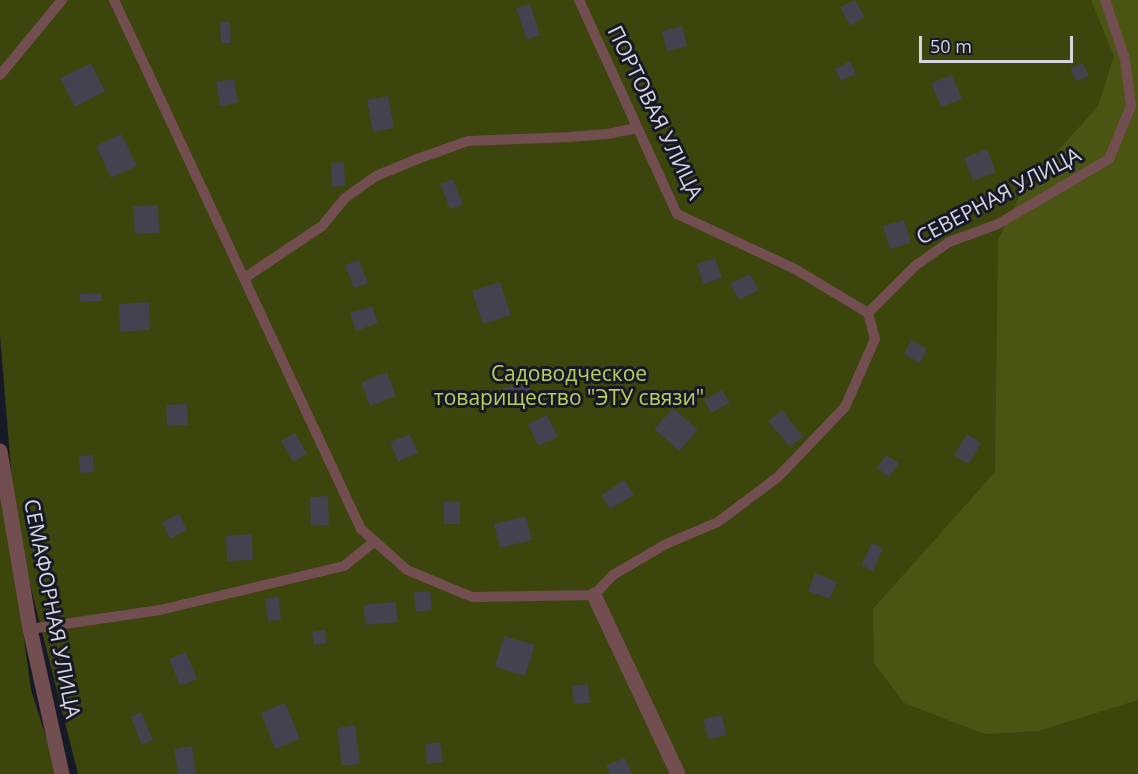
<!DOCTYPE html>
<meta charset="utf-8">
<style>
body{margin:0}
#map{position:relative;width:1138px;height:774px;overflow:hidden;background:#171a26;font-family:"Open Sans",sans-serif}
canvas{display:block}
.scale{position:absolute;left:919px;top:36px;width:154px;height:27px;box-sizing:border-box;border:3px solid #d4d7df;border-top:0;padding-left:8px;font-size:18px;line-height:21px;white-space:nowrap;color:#d4d7df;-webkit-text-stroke:4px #171a26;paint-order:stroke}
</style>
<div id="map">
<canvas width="1138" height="774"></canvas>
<div class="scale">50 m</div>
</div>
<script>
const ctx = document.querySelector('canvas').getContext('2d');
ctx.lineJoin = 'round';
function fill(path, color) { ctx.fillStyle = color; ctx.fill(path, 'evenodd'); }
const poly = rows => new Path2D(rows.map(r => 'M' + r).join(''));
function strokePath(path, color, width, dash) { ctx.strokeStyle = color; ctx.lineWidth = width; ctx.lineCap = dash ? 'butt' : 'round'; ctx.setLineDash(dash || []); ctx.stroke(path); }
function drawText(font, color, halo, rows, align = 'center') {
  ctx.font = font + ' "Open Sans",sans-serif'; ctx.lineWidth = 6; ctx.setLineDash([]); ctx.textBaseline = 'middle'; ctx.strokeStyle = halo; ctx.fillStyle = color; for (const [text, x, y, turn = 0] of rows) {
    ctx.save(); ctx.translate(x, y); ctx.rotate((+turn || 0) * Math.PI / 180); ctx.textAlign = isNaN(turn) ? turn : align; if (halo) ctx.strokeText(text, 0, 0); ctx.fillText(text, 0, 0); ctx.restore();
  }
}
const green = poly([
 [0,0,1138,0,1138,774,78,774,16,529,0,336],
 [0,460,31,690,58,774,0,774]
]);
const forest = poly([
 [1091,0,1138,0,1138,700,1038,731,985,734,904,703,874,663,873,609,995,472,998,240,1022,191,1098,106,1114,56]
]);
const building = poly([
 [855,0,865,17,850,26,840,7],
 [530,4,540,35,527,40,516,8],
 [220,22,230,22,231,43,221,43],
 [682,26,687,46,667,51,662,31],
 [850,61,856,74,841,81,835,69],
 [91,63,105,91,75,107,60,78],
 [1083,63,1089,76,1076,81,1070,68],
 [952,75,962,99,941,107,931,83],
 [234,79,238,103,220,106,216,82],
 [388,96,394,128,373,132,367,100],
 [121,134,137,166,111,178,96,146],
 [987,149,996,172,973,181,964,158],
 [344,162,345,186,332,187,331,163],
 [453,179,463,204,450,209,440,184],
 [158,205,159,233,135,234,133,206],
 [904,220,911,243,890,249,883,226],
 [715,258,722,278,703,284,697,264],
 [359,260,368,283,354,288,345,265],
 [750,274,759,290,739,300,730,284],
 [500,282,511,315,483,324,472,291],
 [101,293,102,301,80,302,79,294],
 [149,302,150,330,120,332,119,304],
 [372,306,378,323,356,331,350,313],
 [911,340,927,349,920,363,904,354],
 [387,372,396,396,370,406,361,382],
 [527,381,533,398,509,406,503,388],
 [722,390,730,403,711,413,704,400],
 [187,404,188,425,167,426,166,405],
 [673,408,698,430,679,451,654,429],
 [782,410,803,437,790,447,768,421],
 [547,415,558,437,538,446,528,424],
 [295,433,307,454,293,462,281,441],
 [410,434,418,453,398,462,390,442],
 [967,434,981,443,969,464,954,455],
 [93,455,94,472,80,473,79,456],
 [886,455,899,463,889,477,877,468],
 [625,480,634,495,610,509,601,495],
 [328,496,329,525,311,526,310,497],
 [460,501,460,524,444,524,444,502],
 [179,514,187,530,170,539,162,522],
 [526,516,532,540,500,548,494,524],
 [252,534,253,560,227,561,226,536],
 [872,543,883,548,873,571,861,565],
 [815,573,837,582,830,599,808,591],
 [430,591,432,610,416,612,414,592],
 [279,597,281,620,268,621,265,599],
 [396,602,398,622,366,625,363,605],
 [325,630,327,643,314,645,312,632],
 [504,636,535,645,525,676,495,667],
 [186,652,197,679,180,686,169,659],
 [588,684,590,703,574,704,572,686],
 [285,703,300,739,275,749,261,713],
 [141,712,153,740,142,745,131,717],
 [722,715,726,735,708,739,703,719],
 [355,725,360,764,342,766,337,728],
 [440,742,443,762,427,764,425,744],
 [192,746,196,774,178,774,174,749],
 [625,758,632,774,610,774,606,765]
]);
const lane = poly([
 [114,0,361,529,407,570,472,597,594,595,613,575,666,544,718,522,778,477,845,407,875,339,868,313],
 [579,0,677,214,795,269,868,313],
 [0,75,62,0],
 [246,277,322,226,345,198,376,176,420,158,468,141,570,137,607,134,637,128],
 [868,313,915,266,949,242,998,224,1109,159,1131,106,1125,59,1105,0],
 [30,629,160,610,344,566,375,541]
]);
const street = poly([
 [0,451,30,629,62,774],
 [594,595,678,774]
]);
const streetNames = [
 ["ПОРТОВАЯ УЛИЦА",654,113,64],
 ["СЕВЕРНАЯ УЛИЦА",999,197,-28],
 ["СЕМАФОРНАЯ УЛИЦА",51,609,79]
];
const parkNames = [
 ["Садоводческое",569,375],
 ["товарищество \"ЭТУ связи\"",569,399]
];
fill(green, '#3b450c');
fill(forest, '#4a5514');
fill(building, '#43424f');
strokePath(lane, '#734e51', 10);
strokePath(street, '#734e51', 15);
drawText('21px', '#d4d7df', '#171a26', streetNames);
drawText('21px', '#b9cf5f', '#171a26', parkNames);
</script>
